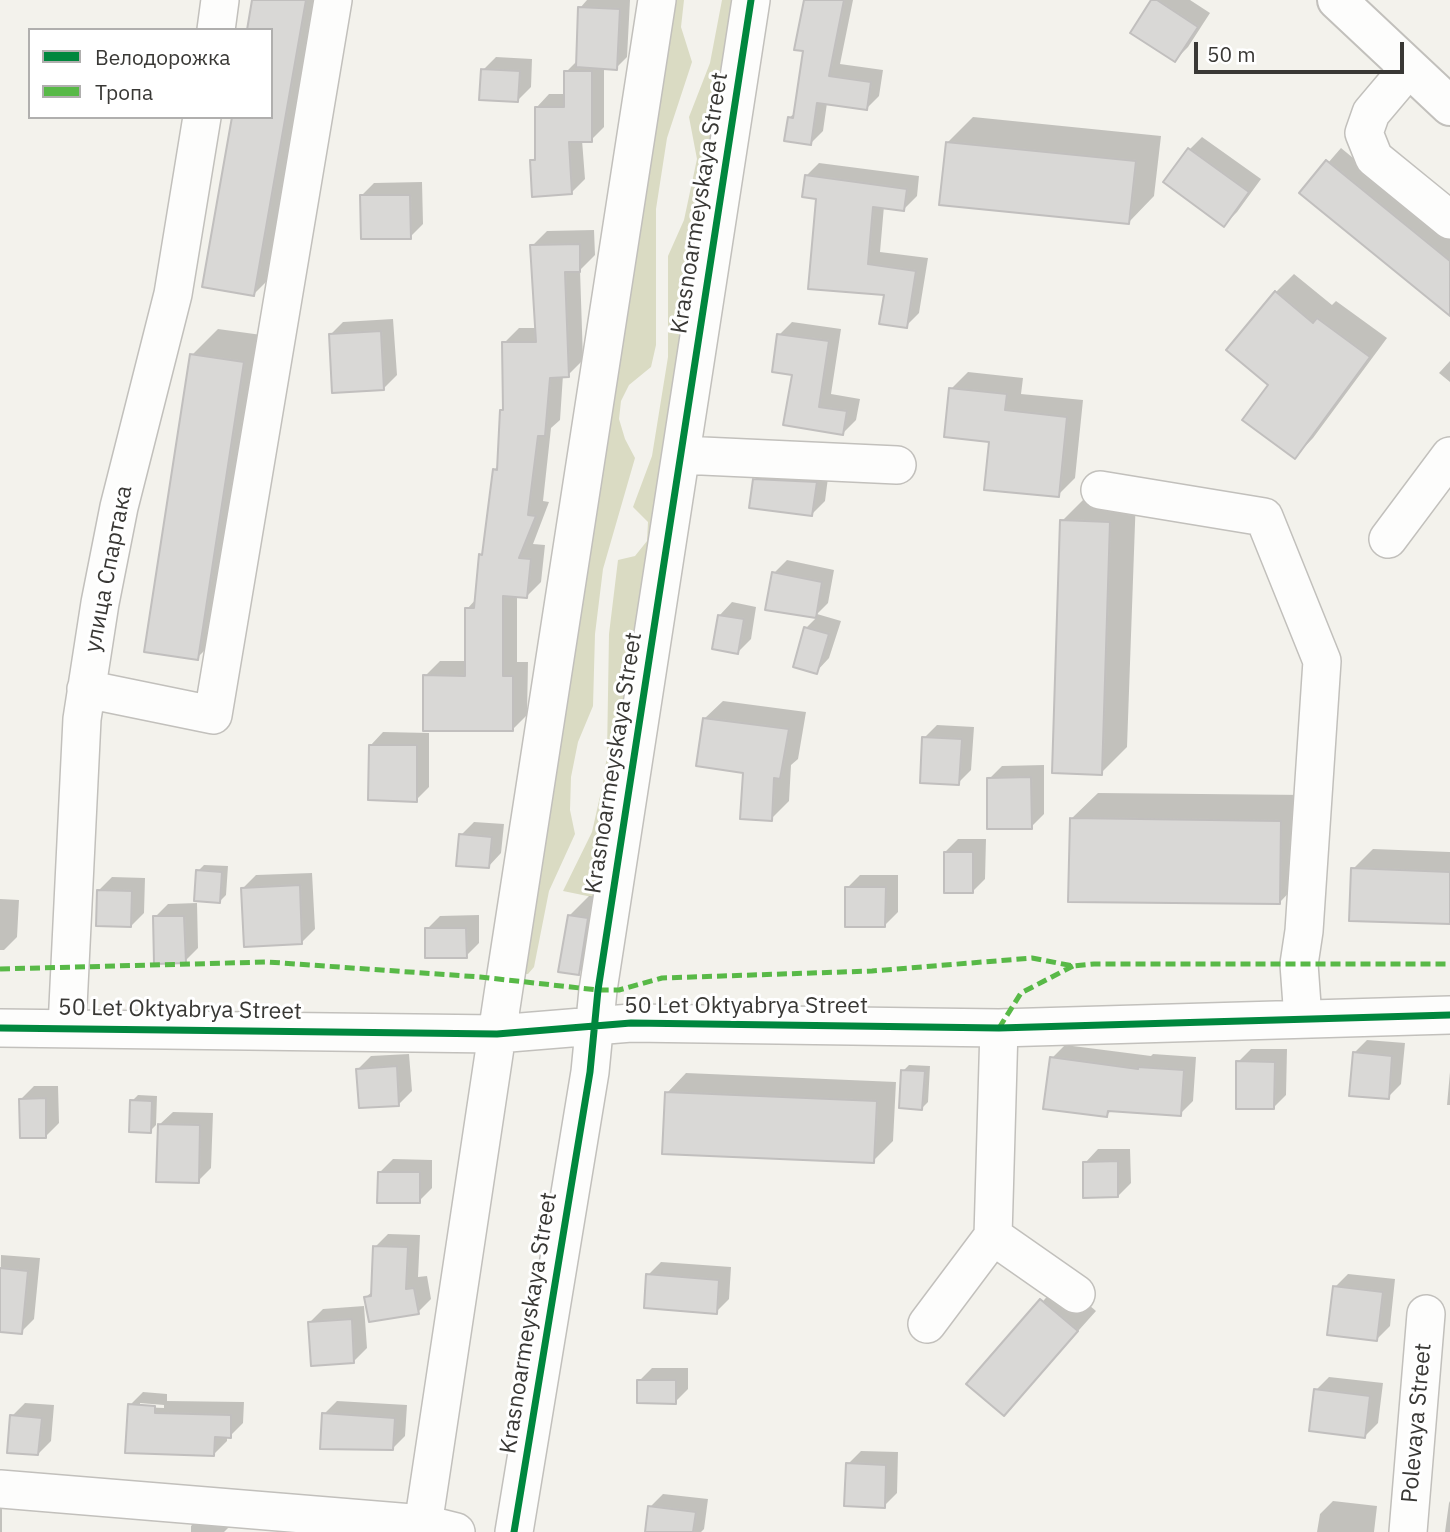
<!DOCTYPE html>
<meta charset="utf-8">
<style>
body{margin:0}
#map{position:relative;width:1450px;height:1532px;overflow:hidden;background:#f3f2ec;font-family:"IBM Plex Sans",sans-serif}
canvas{display:block}
.legend{position:absolute;left:28px;top:28px;width:245px;height:91px;box-sizing:border-box;background:#fff;border:2px solid #b0afae;margin:0;padding:9px 12px;list-style:none;font-size:21px;color:#393835}
.legend li{display:flex;align-items:center;gap:14px;height:35px}
.legend b{width:35px;border:2px solid #b0afae}
.scale{position:absolute;left:1194px;top:42px;width:210px;height:32px;box-sizing:border-box;border:4px solid #393835;border-top:0;padding-left:9px;font-size:21px;line-height:24px;white-space:nowrap;color:#393835;-webkit-text-stroke:5px #fff;paint-order:stroke}
</style>
<div id="map">
<canvas width="1450" height="1532"></canvas>
<ul class="legend">
<li><b style="height:9px;background:#00873e"></b>Велодорожка</li>
<li><b style="height:9px;background:#58b947"></b>Тропа</li>
</ul>
<div class="scale">50 m</div>
</div>
<script>
const ctx = document.querySelector('canvas').getContext('2d');
ctx.lineJoin = 'round';
function fill(path, color) { ctx.fillStyle = color; ctx.fill(path, 'evenodd'); }
const poly = rows => new Path2D(rows.map(r => 'M' + r).join(''));
function strokePath(path, color, width, dash) { ctx.strokeStyle = color; ctx.lineWidth = width; ctx.lineCap = dash ? 'butt' : 'round'; ctx.setLineDash(dash || []); ctx.stroke(path); }
function drawText(font, color, halo, rows, align = 'center') {
  ctx.font = font + ' "IBM Plex Sans",sans-serif'; ctx.lineWidth = 6; ctx.setLineDash([]); ctx.textBaseline = 'middle'; ctx.strokeStyle = halo; ctx.fillStyle = color; for (const [text, x, y, turn = 0] of rows) {
    ctx.save(); ctx.translate(x, y); ctx.rotate((+turn || 0) * Math.PI / 180); ctx.textAlign = isNaN(turn) ? turn : align; if (halo) ctx.strokeText(text, 0, 0); ctx.fillText(text, 0, 0); ctx.restore();
  }
}
const green = poly([
 [671,0,684,0,681,27,692,62,667,138,656,209,656,345,651,367,629,385,621,401,619,419,625,439,635,458,603,569,595,634,593,706,578,742,571,777,570,810,575,834,549,891,534,967,528,974,522,974],
 [722,0,742,0,602,899,563,891,592,832,603,783,607,755,609,634,618,560,635,556,647,541,648,522,633,507,652,456,668,357,668,256,684,220,697,159,689,117,710,63]
]);
const shadow = poly([
 [254,0,326,0,280,268,254,294,271,117,271,30],
 [587,0,630,0,627,57,616,68,604,67,604,127,591,140,582,140,585,179,572,192,532,161,536,156,536,108,549,94,566,94,566,72,578,60,580,8],
 [806,0,853,0,840,64,883,70,879,96,867,108,827,103,823,131,811,143,789,118,796,112,805,50],
 [1153,0,1190,0,1210,13,1188,47,1175,60],
 [496,57,532,59,531,87,518,100,483,70],
 [973,117,1161,136,1154,196,1128,223,947,143],
 [1202,137,1261,179,1237,212,1224,225,1189,150],
 [1341,148,1450,238,1450,311,1302,193],
 [819,163,919,176,917,196,904,209,884,206,880,252,928,258,919,313,906,326,817,197,806,176],
 [422,182,423,224,410,237,361,196,374,183],
 [594,230,595,255,580,270,583,360,568,375,563,375,560,420,551,428,543,501,549,502,533,544,545,545,541,582,526,597,517,596,517,662,528,662,527,715,512,730,425,676,440,661,466,661,467,609,477,598,481,555,484,552,494,470,499,465,502,410,505,408,504,343,519,328,537,328,532,246,547,231],
 [1294,274,1332,305,1336,301,1387,338,1313,438,1295,457,1270,384,1276,292],
 [393,319,397,375,384,388,330,335,343,322],
 [792,322,841,329,831,394,860,399,856,420,843,433,786,424,794,373,779,335],
 [218,329,269,336,223,632,197,658,192,355],
 [1450,361,1450,382,1439,373],
 [968,372,1023,378,1021,394,1083,400,1075,478,1058,495,991,440,951,389],
 [767,467,829,470,825,501,812,514,754,480],
 [1088,495,1136,496,1127,747,1101,773,1062,521],
 [787,560,834,570,828,603,817,614,841,621,829,658,816,672,806,628,817,617,767,608,774,573],
 [732,602,756,607,751,639,738,652,719,616],
 [723,701,806,712,798,759,791,765,789,801,771,819,745,772,704,719],
 [937,725,974,727,971,770,958,783,924,738],
 [383,732,429,733,429,787,416,800,370,746],
 [1044,765,1044,814,1031,827,989,779,1002,766],
 [1098,793,1307,795,1305,876,1279,903,1071,819],
 [474,822,504,824,501,853,488,867,461,835],
 [958,839,986,839,985,879,972,892,945,852],
 [1373,849,1450,852,1450,922,1353,869],
 [204,865,228,866,226,895,220,901,198,871],
 [312,873,315,929,302,942,243,888,256,875],
 [860,875,898,875,898,912,885,925,847,888],
 [112,877,145,878,144,913,131,926,99,890],
 [589,896,607,899,598,953,578,973,569,916],
 [0,899,19,900,17,937,4,950,0,950],
 [197,903,198,948,185,961,155,917,168,904],
 [479,915,479,943,466,956,427,929,440,916],
 [1367,1040,1405,1043,1401,1084,1388,1097,1354,1053],
 [1065,1045,1151,1056,1153,1054,1196,1057,1193,1101,1180,1114,1112,1109,1107,1115,1052,1058],
 [1251,1049,1287,1049,1286,1095,1273,1108,1238,1062],
 [409,1054,412,1091,399,1104,358,1069,371,1056],
 [909,1065,930,1066,928,1102,922,1108,903,1071],
 [1450,1072,1450,1105,1447,1105],
 [686,1073,896,1082,893,1141,873,1161,667,1093],
 [34,1086,58,1086,59,1123,46,1136,21,1099],
 [138,1095,157,1096,156,1125,150,1131,132,1101],
 [173,1112,213,1113,211,1168,198,1181,159,1125],
 [1098,1149,1130,1149,1131,1183,1118,1196,1085,1163],
 [393,1159,432,1160,432,1188,419,1201,380,1172],
 [388,1234,420,1235,418,1277,427,1276,431,1299,418,1312,366,1297,373,1291,375,1247],
 [1,1255,40,1258,34,1319,21,1332,0,1331],
 [661,1262,731,1267,729,1299,716,1312,648,1275],
 [1348,1274,1395,1279,1390,1326,1377,1339,1335,1287],
 [1061,1281,1096,1311,1004,1414,969,1384],
 [364,1306,367,1348,354,1361,310,1322,323,1309],
 [652,1368,688,1368,688,1389,675,1402,639,1381],
 [1329,1377,1383,1383,1378,1423,1365,1436,1316,1390],
 [143,1392,167,1394,167,1401,244,1402,243,1423,230,1436,227,1436,227,1441,214,1454,130,1405],
 [140,1403,164,1405,164,1408,140,1407],
 [337,1401,407,1405,405,1436,392,1449,324,1414],
 [25,1403,54,1405,51,1441,38,1454,12,1416],
 [861,1451,898,1452,897,1493,884,1506,848,1464],
 [663,1494,708,1499,704,1529,701,1532,647,1532,650,1507],
 [0,1495,2,1495,2,1532,0,1532],
 [1333,1501,1377,1506,1374,1532,1317,1532,1320,1514],
 [1450,1501,1450,1532,1445,1532,1449,1503],
 [204,1513,233,1523,224,1532,191,1532,191,1526]
]);
const building = poly([
 [252,0,306,0,254,296,202,287,232,117,271,117,271,30,247,30,252,0],
 [804,0,844,0,829,76,871,82,867,110,817,103,811,145,784,141,788,117,793,118,803,51,794,50,804,0],
 [1151,0,1157,0,1198,27,1175,62,1130,33,1151,0],
 [578,7,620,9,617,70,576,67,578,7],
 [481,69,520,71,518,102,479,100,481,69],
 [564,71,592,71,592,142,569,142,572,194,532,197,530,160,535,160,535,107,564,107,564,71],
 [946,142,1136,161,1129,224,939,205,946,142],
 [1188,148,1249,192,1224,227,1163,182,1188,148],
 [1326,160,1450,261,1450,316,1299,193,1326,160],
 [805,175,907,189,904,211,873,207,868,264,916,271,907,328,879,324,884,295,808,289,816,199,802,197,805,175],
 [360,195,410,195,411,239,361,239,360,195],
 [580,244,580,272,565,272,569,377,550,378,545,436,538,436,528,515,536,516,519,558,531,559,527,598,503,596,503,676,513,676,513,731,423,731,423,675,465,676,465,608,474,608,479,554,482,555,493,469,497,470,500,410,503,410,502,342,536,342,530,245,580,244],
 [1275,291,1313,323,1317,318,1370,357,1295,459,1242,420,1268,385,1226,350,1275,291],
 [381,331,384,390,332,393,329,334,381,331],
 [777,334,829,341,819,407,847,411,843,435,783,425,792,375,772,372,777,334],
 [190,354,244,362,198,660,144,652,190,354],
 [949,388,1007,394,1005,410,1067,417,1059,497,984,490,989,442,944,437,949,388],
 [753,479,817,482,812,516,749,508,753,479],
 [1060,520,1110,522,1102,775,1052,773,1060,520],
 [772,572,822,582,816,618,765,610,772,572],
 [718,615,744,619,738,654,712,649,718,615],
 [804,627,829,634,817,674,793,667,804,627],
 [703,718,789,729,780,779,774,778,772,821,740,819,743,773,696,766,703,718],
 [922,737,962,739,959,785,920,783,922,737],
 [369,745,417,745,417,802,368,800,369,745],
 [1031,777,1032,829,987,829,987,778,1031,777],
 [1070,818,1281,821,1280,904,1068,902,1070,818],
 [459,834,492,837,489,868,456,866,459,834],
 [944,852,973,852,973,893,944,893,944,852],
 [1351,868,1450,872,1450,924,1349,921,1351,868],
 [196,870,222,872,220,903,194,901,196,870],
 [300,885,302,944,244,947,241,888,300,885],
 [845,887,886,887,885,927,845,927,845,887],
 [97,890,132,891,131,927,96,926,97,890],
 [568,915,588,918,579,975,558,972,568,915],
 [153,916,184,916,186,963,154,964,153,916],
 [425,928,466,928,467,958,425,958,425,928],
 [1353,1052,1392,1056,1389,1099,1349,1096,1353,1052],
 [1050,1057,1138,1069,1138,1067,1184,1070,1181,1116,1108,1111,1107,1117,1043,1109,1050,1057],
 [1236,1061,1275,1062,1274,1109,1236,1109,1236,1061],
 [397,1066,399,1106,359,1108,356,1069,397,1066],
 [901,1070,925,1071,922,1110,899,1108,901,1070],
 [665,1092,877,1101,874,1163,662,1154,665,1092],
 [46,1098,46,1138,20,1138,19,1099,46,1098],
 [130,1100,152,1101,151,1133,129,1132,130,1100],
 [158,1124,200,1125,199,1183,156,1182,158,1124],
 [1118,1161,1118,1197,1083,1198,1083,1162,1118,1161],
 [378,1172,420,1172,420,1203,377,1203,378,1172],
 [373,1246,408,1247,406,1289,414,1288,419,1314,369,1322,364,1297,371,1296,373,1246],
 [0,1268,28,1271,22,1334,0,1332,0,1268],
 [646,1274,719,1280,717,1314,644,1308,646,1274],
 [1333,1286,1383,1292,1377,1341,1327,1335,1333,1286],
 [1040,1299,1078,1331,1004,1416,966,1384,1040,1299],
 [352,1319,354,1363,311,1366,308,1322,352,1319],
 [637,1380,676,1380,676,1404,637,1403,637,1380],
 [1314,1389,1370,1396,1365,1438,1309,1431,1314,1389],
 [128,1404,155,1406,155,1413,231,1415,231,1438,215,1437,214,1456,125,1453,128,1404],
 [322,1413,395,1418,393,1450,320,1449,322,1413],
 [10,1415,42,1418,38,1455,7,1453,10,1415],
 [846,1463,886,1465,885,1508,844,1506,846,1463],
 [648,1506,696,1512,693,1532,645,1532,648,1506]
]);
const minor = poly([
 [216,30,220,0],
 [1409,68,1371,113,1364,133,1374,158,1450,220],
 [681,455,897,465],
 [1100,490,1264,517,1322,661,1304,931,1299,964,1303,1019],
 [1388,539,1450,456],
 [86,689,213,715,333,0],
 [67,1027,82,719,100,603,119,507,173,294,202,117],
 [0,1028,497,1034,631,1023,999,1028,1450,1015],
 [993,1236,1076,1294],
 [927,1324,993,1236,999,1028],
 [0,1489,424,1524,456,1532],
 [422,1532,505,981,657,0],
 [514,1532,590,1072,598,990,751,0],
 [1408,1532,1426,1314]
]);
const major = poly([
 [1337,0,1450,106]
]);
const quiet = poly([
 [0,969,268,962,480,977,598,990,619,990,662,978,872,971,1032,958,1073,966,1094,964,1450,964],
 [999,1028,1021,993,1073,966]
]);
const cycleway = poly([
 [0,1028,497,1034,631,1023,999,1028,1450,1015],
 [514,1532,590,1072,598,990,751,0]
]);
const streetNames = [
 ["Krasnoarmeyskaya Street",700,203,-81],
 ["улица Спартака",109,569,-79],
 ["Krasnoarmeyskaya Street",614,763,-81],
 ["50 Let Oktyabrya Street",746,1006],
 ["50 Let Oktyabrya Street",180,1010,1],
 ["Krasnoarmeyskaya Street",529,1323,-81],
 ["Polevaya Street",1417,1423,-85]
];
fill(green, '#dadbc3');
fill(shadow, '#0003');
fill(building, '#d9d8d6');
strokePath(building, '#c1bfbe', 2);
strokePath(minor, '#c2c0bc', 40);
strokePath(major, '#c2c0bc', 42);
strokePath(minor, '#fdfdfc', 37);
strokePath(major, '#fdfdfc', 38);
strokePath(quiet, '#58b947', 5, [10, 5]);
strokePath(cycleway, '#00873e', 7);
drawText('23px', '#393835', '#fff', streetNames);
</script>
